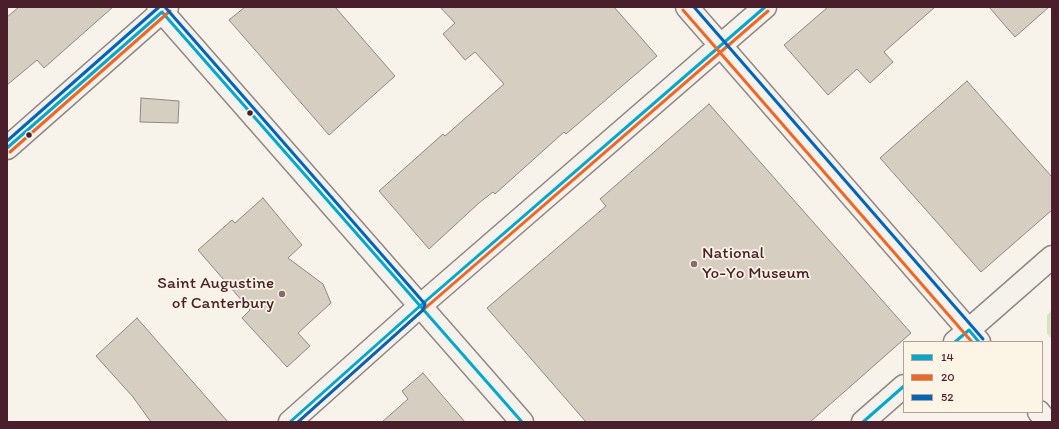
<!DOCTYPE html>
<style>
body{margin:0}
#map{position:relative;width:1059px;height:429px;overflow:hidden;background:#f7f3ea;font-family:Itim,sans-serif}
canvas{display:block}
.frame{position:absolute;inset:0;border:8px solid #4a1f2b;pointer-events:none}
.legend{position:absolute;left:903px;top:341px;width:140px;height:72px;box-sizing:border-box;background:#fcf5e5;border:1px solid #b59f9b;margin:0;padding:5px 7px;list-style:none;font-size:12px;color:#4a1f2b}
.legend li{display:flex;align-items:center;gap:8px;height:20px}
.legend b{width:20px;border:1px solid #b59f9b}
</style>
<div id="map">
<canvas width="1059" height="429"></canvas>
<div class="frame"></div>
<ul class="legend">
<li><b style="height:5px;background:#00a9ce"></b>14</li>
<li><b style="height:5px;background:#f26522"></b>20</li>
<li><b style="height:5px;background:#0065bd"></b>52</li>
</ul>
</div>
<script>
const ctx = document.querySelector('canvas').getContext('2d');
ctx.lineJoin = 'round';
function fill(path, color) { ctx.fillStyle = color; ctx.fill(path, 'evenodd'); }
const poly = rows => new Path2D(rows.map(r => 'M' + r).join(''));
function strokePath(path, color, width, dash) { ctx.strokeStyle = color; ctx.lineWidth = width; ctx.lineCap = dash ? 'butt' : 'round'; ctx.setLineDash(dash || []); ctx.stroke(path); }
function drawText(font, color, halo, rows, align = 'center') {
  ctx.font = font + ' Itim,sans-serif'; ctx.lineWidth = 3.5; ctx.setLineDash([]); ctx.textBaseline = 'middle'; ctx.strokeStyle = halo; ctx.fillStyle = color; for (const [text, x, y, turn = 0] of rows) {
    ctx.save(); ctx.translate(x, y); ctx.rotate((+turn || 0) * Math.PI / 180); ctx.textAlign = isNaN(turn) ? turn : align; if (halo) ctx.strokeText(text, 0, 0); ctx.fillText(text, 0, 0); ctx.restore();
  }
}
const green = poly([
 [1052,310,1052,339,1047,334,1047,315]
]);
const building = poly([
 [19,7,113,7,44,68,37,60,7,85,7,17,19,7],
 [245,7,335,7,395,76,329,135,229,20,245,7],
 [440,7,614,7,657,56,566,134,564,132,495,194,493,192,479,203,429,249,379,191,443,134,445,136,504,84,475,52,465,60,443,34,455,23,440,7],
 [828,7,935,7,884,52,893,62,870,83,857,69,828,95,784,45,828,7],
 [989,7,1049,7,1015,37,989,7],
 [967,81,1052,177,1052,210,981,272,880,158,967,81],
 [141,98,179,101,178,123,140,122,141,98],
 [709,104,911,333,810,422,586,422,487,308,606,206,600,199,709,104],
 [263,198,302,245,288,258,323,284,331,303,298,333,310,346,287,367,242,318,250,310,198,250,232,220,235,223,263,198],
 [137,318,171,357,228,422,151,422,133,397,96,356,137,318],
 [423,373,465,422,382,422,408,399,402,391,423,373]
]);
const minor = poly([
 [158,7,522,422],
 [7,148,167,7],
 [955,342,1052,257],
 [290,422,420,306,765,7],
 [863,422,904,386]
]);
const major = poly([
 [687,7,979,342],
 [1039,412,1047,422]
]);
const bus1 = poly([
 [7,148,162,12,522,422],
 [955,342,969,330,979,342],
 [290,422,420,306,765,7],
 [863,422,904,386]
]);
const bus2 = poly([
 [683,10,972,342],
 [10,152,170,11],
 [298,422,423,310,768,11]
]);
const bus3 = poly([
 [165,7,425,304,423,310,298,422],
 [694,7,983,339],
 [7,141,159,7]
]);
const markers = [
 [250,113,3.5,"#4a1f2b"],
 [29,135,3.5,"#4a1f2b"],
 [694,264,4,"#87696e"],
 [282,294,4,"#87696e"]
];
const poiNames = [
 ["National",702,254],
 ["Yo-Yo Museum",702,274],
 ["Saint Augustine",274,284,"right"],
 ["of Canterbury",274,304,"right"]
];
fill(green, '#d3e7be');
fill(building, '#d5cec1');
strokePath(building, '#908684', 1);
strokePath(minor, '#908684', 25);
strokePath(major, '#908684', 25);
strokePath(minor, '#f5f2ec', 22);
strokePath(major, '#f5f2ec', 22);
strokePath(bus1, '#00a9ce', 3);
strokePath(bus2, '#f26522', 3);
strokePath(bus3, '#0065bd', 3);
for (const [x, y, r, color] of markers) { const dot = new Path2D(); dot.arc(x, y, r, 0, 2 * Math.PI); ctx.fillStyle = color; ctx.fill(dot); strokePath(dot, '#fcf5e5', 1.5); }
drawText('17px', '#4a1f2b', '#fcf5e5', poiNames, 'left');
</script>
